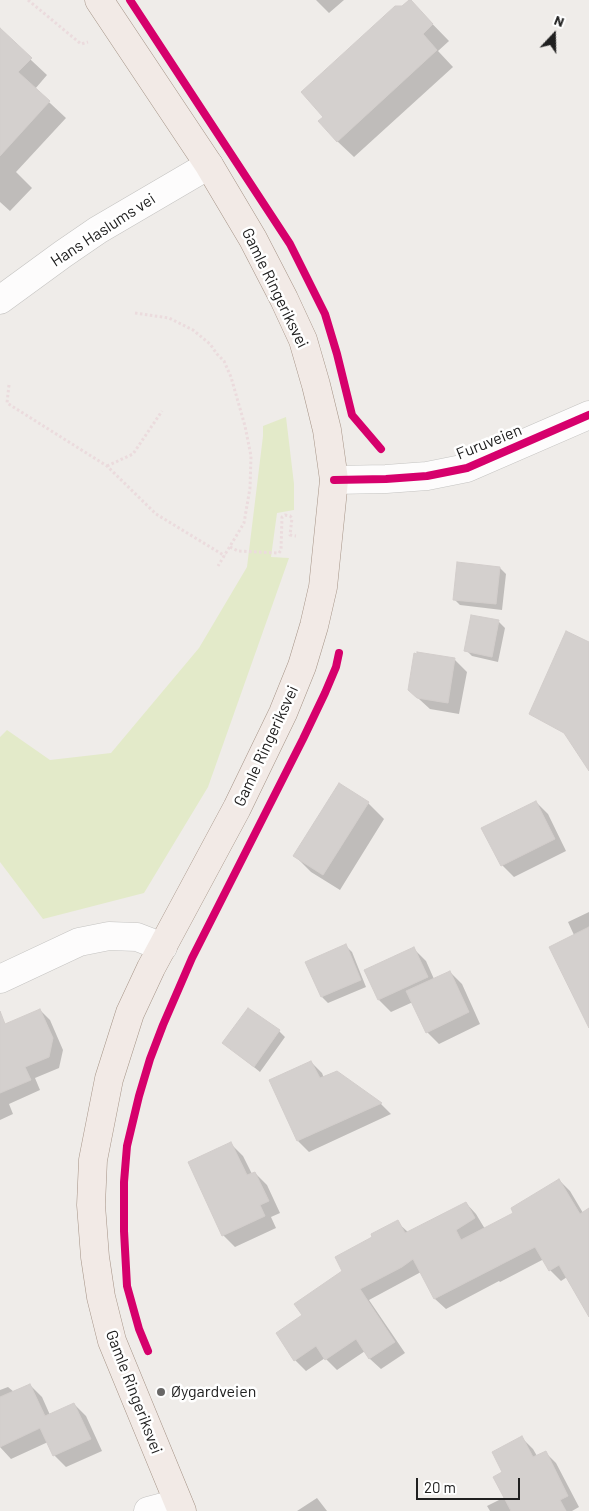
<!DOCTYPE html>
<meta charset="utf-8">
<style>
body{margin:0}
#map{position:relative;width:589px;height:1511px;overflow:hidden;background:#efece9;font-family:Barlow,sans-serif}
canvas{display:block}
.north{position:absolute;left:529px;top:10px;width:50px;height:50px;-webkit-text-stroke:4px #fff;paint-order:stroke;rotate:21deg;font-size:14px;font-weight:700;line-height:20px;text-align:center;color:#202020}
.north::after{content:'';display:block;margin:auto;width:18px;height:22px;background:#202020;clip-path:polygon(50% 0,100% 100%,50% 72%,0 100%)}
.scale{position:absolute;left:416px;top:1478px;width:104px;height:22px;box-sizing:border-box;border:2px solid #202020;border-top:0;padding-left:6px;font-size:15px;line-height:18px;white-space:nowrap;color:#202020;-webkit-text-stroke:4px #fff;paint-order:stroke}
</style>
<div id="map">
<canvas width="589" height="1511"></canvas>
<div class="north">N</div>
<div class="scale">20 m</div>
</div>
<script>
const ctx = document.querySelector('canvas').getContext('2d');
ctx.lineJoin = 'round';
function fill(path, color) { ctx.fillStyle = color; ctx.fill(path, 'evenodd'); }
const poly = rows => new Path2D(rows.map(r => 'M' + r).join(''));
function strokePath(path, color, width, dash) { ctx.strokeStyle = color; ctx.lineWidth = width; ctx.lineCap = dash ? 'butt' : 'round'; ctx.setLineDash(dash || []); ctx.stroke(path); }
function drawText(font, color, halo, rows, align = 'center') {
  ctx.font = font + ' Barlow,sans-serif'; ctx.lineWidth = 5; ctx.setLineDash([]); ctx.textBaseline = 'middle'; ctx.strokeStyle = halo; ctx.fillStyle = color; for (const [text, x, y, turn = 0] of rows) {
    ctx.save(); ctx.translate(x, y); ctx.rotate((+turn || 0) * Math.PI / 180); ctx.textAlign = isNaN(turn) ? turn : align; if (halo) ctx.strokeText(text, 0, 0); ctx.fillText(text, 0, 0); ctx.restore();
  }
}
const grass = poly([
 [286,417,294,484,294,510,277,513,271,557,289,558,208,787,144,893,43,919,0,862,0,737,7,730,50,760,111,753,199,648,247,567,263,436,263,426]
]);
const shadow = poly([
 [316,0,344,0,329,13],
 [415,6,449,41,438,51,453,67,354,157,337,141],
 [0,31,47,75,35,89,66,118,16,172,32,188,10,211,0,202],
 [500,568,506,574,502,610,460,605,454,599],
 [499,622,505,628,498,662,472,656,466,650],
 [418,653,455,660,467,672,459,714,430,709,409,690],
 [536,802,548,814,566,851,514,877,502,865],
 [368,803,384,819,340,890,311,872,295,856],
 [589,912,589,1005,574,935,568,922],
 [346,946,352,952,366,987,328,1003,322,997],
 [414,949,426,961,434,979,450,972,462,984,480,1024,439,1044,427,1032,413,1002,391,1012,379,1000,365,971],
 [40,1010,50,1020,63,1050,59,1068,35,1078,40,1090,9,1104,13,1114,0,1120,0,1030],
 [249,1010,279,1031,285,1037,260,1072,224,1043],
 [311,1062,322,1073,324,1078,336,1072,381,1104,391,1114,309,1152,298,1141,271,1081],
 [231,1144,243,1156,252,1174,255,1173,267,1185,280,1213,271,1217,276,1228,235,1247,223,1235],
 [559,1180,570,1191,589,1223,589,1315,567,1277,561,1281,550,1270,544,1259,500,1282,499,1281,446,1309,435,1299,421,1272,369,1300,405,1353,381,1369,370,1359,365,1351,337,1370,325,1358,306,1371,295,1360,277,1334,304,1316,374,1238,397,1222,409,1233,466,1203,476,1214,485,1229,515,1213],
 [30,1385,42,1397,50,1415,74,1404,86,1416,102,1451,66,1467,54,1455,48,1442,11,1459,0,1447,0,1390,8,1387,14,1392],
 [522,1438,533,1449,537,1456,545,1452,556,1463,579,1507,572,1511,490,1511,487,1506,505,1497,504,1473],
 [317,1498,327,1511,297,1511]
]);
const building = poly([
 [409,0,411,0,433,24,423,34,437,50,337,142,318,121,323,117,301,92,395,6,402,6,409,0],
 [0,28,32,58,18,72,50,101,0,156,0,28],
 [457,562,500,567,496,604,453,600,457,562],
 [471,615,499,620,492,657,464,651,471,615],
 [566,631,589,642,589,771,564,733,529,714,566,631],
 [417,652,455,658,448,703,417,698,408,690,414,653,417,654,417,652],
 [339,783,369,802,323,875,293,856,339,783],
 [536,801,555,839,501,866,481,828,536,801],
 [589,927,589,1028,549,947,589,927],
 [346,944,361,980,321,997,305,962,346,944],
 [414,947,428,977,378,1000,364,970,414,947],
 [450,971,469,1012,426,1033,406,991,450,971],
 [248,1008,280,1030,254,1067,222,1043,248,1008],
 [40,1009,53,1038,49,1057,25,1067,31,1080,0,1093,0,1011,5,1024,40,1009],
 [311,1061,320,1078,337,1071,382,1103,297,1141,269,1080,311,1061],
 [231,1142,247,1175,255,1172,269,1201,260,1205,265,1216,222,1236,188,1162,231,1142],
 [559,1179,580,1214,589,1208,589,1317,559,1265,549,1271,535,1247,434,1299,413,1259,402,1267,360,1289,395,1342,369,1359,356,1339,325,1360,316,1346,294,1361,276,1333,302,1315,294,1304,342,1271,335,1257,372,1237,371,1234,398,1220,405,1233,466,1202,475,1218,456,1230,461,1240,513,1213,511,1208,559,1179],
 [30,1384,45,1416,74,1403,91,1439,53,1456,40,1428,0,1447,0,1397,30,1384],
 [522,1436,533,1457,546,1451,568,1496,560,1500,566,1511,511,1511,493,1477,502,1472,492,1452,522,1436]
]);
const path = poly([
 [28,0,81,44,88,42],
 [135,313,169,318,193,330,210,344,217,354,224,361,231,377,245,426,251,456,250,488,244,523,218,566],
 [9,385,7,403,107,466,156,514,225,556],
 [107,466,133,454,162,411],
 [230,547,238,551,279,553,281,550,282,517,285,515,290,516,292,518,290,535,296,536]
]);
const minor = poly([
 [0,300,63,254,98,230,209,165],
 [334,480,386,479,427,476,467,468,589,415],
 [0,979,79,942,109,936,137,937,163,947],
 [148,1511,178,1503]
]);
const major = poly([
 [99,0,209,165,253,239,284,299,303,340,316,385,327,430,334,480,323,587,314,626,302,666,283,713,237,808,151,968,130,1013,109,1079,93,1160,91,1205,95,1257,101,1297,112,1341,182,1511]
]);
const cycleway = poly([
 [130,0,290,244,325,314,337,354,352,415,381,449],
 [334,480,386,479,427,476,467,468,589,415],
 [148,1351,139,1329,127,1286,124,1231,124,1182,127,1146,139,1096,150,1059,163,1025,192,958,303,739,325,693,336,667,339,653]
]);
const markers = [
 [161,1392,5,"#686766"]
];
const streetNames = [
 ["Hans Haslums vei",103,230,-33],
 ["Gamle Ringeriksvei",275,288,64],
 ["Furuveien",489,442,-22],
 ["Gamle Ringeriksvei",266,746,-65],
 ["Gamle Ringeriksvei",134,1392,69]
];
const poiNames = [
 ["Øygardveien",171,1392]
];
fill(grass, '#e3eac9');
fill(shadow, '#0003');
fill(building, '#d4d0ce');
strokePath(building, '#d2cdcb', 1);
strokePath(minor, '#c4c3c1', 29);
strokePath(major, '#a59386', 29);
strokePath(path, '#ebdbdd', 3, [2.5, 2.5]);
strokePath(minor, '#fdfcfc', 28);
strokePath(major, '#f2eae6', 28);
strokePath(cycleway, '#d6006c', 8);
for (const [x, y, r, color] of markers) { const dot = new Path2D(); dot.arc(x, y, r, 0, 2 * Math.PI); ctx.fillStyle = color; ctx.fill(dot); strokePath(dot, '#fff', 2); }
drawText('16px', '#202020', '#fff', streetNames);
drawText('16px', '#202020', '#fff', poiNames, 'left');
</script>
